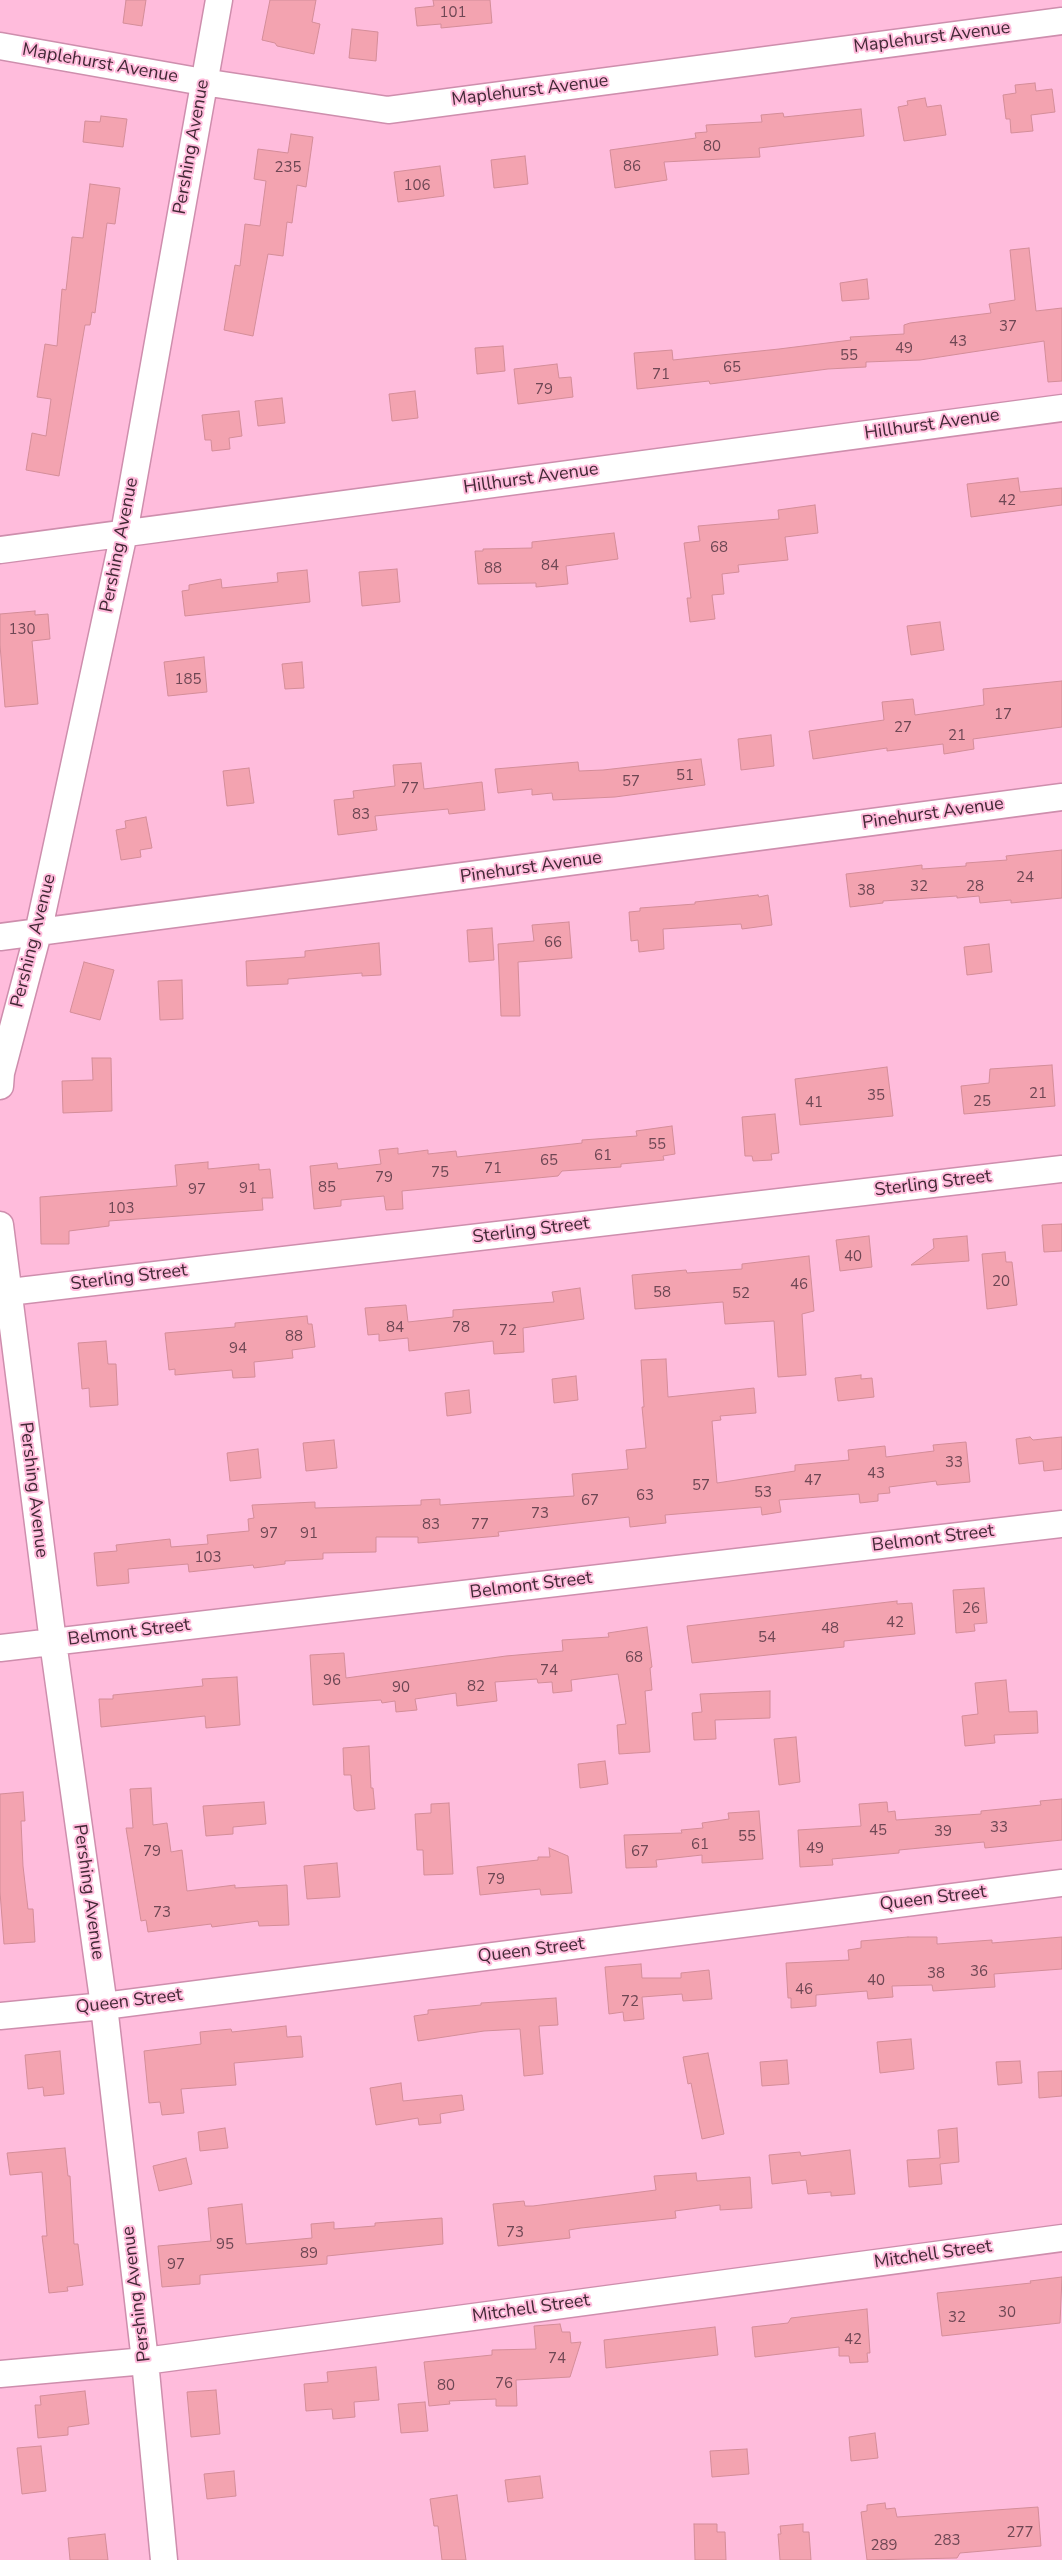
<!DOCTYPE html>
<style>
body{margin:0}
canvas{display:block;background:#ffbcdc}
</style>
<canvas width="1062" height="2560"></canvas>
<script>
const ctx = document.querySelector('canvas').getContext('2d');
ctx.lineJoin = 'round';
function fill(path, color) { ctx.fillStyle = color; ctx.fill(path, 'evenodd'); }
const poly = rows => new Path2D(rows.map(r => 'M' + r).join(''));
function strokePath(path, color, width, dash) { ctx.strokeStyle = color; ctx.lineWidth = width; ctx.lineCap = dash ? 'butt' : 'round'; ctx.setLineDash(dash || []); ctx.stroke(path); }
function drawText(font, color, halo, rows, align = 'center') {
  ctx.font = font + ' "Nunito Sans",sans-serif'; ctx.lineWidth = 4; ctx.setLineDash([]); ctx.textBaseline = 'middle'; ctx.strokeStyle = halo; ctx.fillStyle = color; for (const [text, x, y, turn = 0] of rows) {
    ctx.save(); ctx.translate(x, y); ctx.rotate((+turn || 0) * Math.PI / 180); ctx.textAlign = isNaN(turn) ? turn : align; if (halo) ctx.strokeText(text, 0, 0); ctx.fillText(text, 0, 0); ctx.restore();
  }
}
const building = poly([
 [126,0,146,0,142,26,123,23,126,0],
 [270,0,316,0,312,22,320,24,314,54,277,46,275,43,262,40,270,0],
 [433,0,490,0,492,23,441,28,441,24,417,26,415,8,434,6,433,0],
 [352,29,378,32,376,61,349,58,352,29],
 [1035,83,1036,91,1052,89,1055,112,1031,115,1033,131,1011,133,1010,119,1006,119,1003,95,1016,93,1015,85,1035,83],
 [925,98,927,107,941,105,946,135,904,141,898,107,908,105,907,101,925,98],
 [861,109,864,136,759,148,760,157,664,162,667,180,615,188,610,150,696,138,695,133,707,132,706,125,762,122,761,115,783,113,784,117,861,109],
 [101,116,127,119,123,147,83,142,85,121,100,122,101,116],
 [291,134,313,137,306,187,297,185,292,223,287,222,283,256,268,254,253,336,224,330,235,265,240,266,245,224,260,226,266,181,254,179,258,149,288,153,291,134],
 [525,156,528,184,494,188,491,160,525,156],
 [440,166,444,196,398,202,394,172,440,166],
 [90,184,120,188,115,224,107,223,95,313,92,312,90,325,85,325,59,476,26,470,32,433,46,436,51,399,37,397,45,344,57,346,62,289,66,290,72,237,83,238,90,184],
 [1029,248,1036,311,1062,308,1062,381,1048,382,1044,341,920,360,866,362,866,367,828,369,710,384,709,381,637,389,634,353,672,350,673,360,779,349,851,340,850,337,904,334,904,325,910,323,991,313,989,304,1015,300,1010,250,1029,248],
 [867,279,869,299,842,301,840,283,867,279],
 [503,346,505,371,477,374,475,348,503,346],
 [557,364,559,378,571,377,573,397,518,404,514,369,557,364],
 [415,391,418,418,392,421,389,394,415,391],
 [282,398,285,423,258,426,255,401,282,398],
 [239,411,242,436,229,438,230,449,212,451,211,440,205,440,202,415,239,411],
 [1018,478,1020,492,1062,488,1062,505,971,517,967,484,1018,478],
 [815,505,818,533,785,537,788,560,738,565,739,572,722,574,724,594,712,595,715,619,690,622,687,598,691,598,684,543,700,541,698,526,779,519,778,510,815,505],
 [614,533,618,559,566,566,568,584,536,587,536,583,478,584,475,551,483,551,483,549,532,548,532,542,614,533],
 [397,569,400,602,362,606,359,572,397,569],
 [307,570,310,602,185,616,182,591,189,590,189,585,221,579,222,588,278,582,277,573,307,570],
 [35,611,35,615,48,614,50,639,32,641,38,704,5,707,0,645,0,614,35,611],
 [940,622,944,650,911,655,907,626,940,622],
 [204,657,207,692,168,696,164,662,204,657],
 [302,662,304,688,285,689,282,664,302,662],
 [1062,681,1062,727,973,739,974,749,944,754,943,744,887,751,887,748,813,759,809,731,884,720,882,702,913,699,915,715,984,705,983,689,1062,681],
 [771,735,774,766,741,770,738,739,771,735],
 [701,759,705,785,615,797,553,800,552,793,532,795,532,789,498,793,495,769,578,762,579,771,603,770,701,759],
 [421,763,424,789,482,782,485,810,449,814,448,809,375,816,377,830,338,835,334,800,354,798,353,791,395,786,393,765,421,763],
 [249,768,254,803,227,806,223,771,249,768],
 [146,817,152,848,140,850,141,857,121,860,116,830,126,828,125,821,146,817],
 [1062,850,1062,898,1011,903,1011,900,980,903,979,896,957,898,957,896,883,901,883,903,850,907,846,874,922,865,922,869,966,866,966,863,1007,860,1006,856,1062,850],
 [758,895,759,897,768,895,772,925,742,929,741,924,663,929,664,949,639,952,638,940,631,941,629,912,640,911,640,908,695,904,695,902,758,895],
 [569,922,572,958,518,962,520,1016,501,1016,498,944,534,941,532,925,569,922],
 [492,928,494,960,469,962,467,930,492,928],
 [379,943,381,975,362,976,362,973,288,979,288,984,247,986,246,961,305,957,305,951,379,943],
 [989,944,992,972,967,975,964,947,989,944],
 [84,962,114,970,100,1020,70,1012,84,962],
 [182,980,183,1019,160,1020,158,981,182,980],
 [92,1058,111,1058,112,1111,63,1113,62,1081,93,1080,92,1058],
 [1052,1065,1055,1106,964,1114,961,1086,989,1083,990,1069,1052,1065],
 [887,1067,893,1116,800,1125,795,1079,887,1067],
 [775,1114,779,1153,771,1154,772,1160,753,1161,752,1156,745,1156,742,1117,775,1114],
 [672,1126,675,1154,663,1156,664,1160,621,1164,621,1167,562,1171,558,1176,402,1191,403,1209,386,1210,384,1196,341,1200,341,1206,314,1209,310,1166,337,1163,338,1169,381,1164,379,1150,398,1148,398,1154,428,1150,428,1154,456,1151,457,1157,582,1143,582,1140,637,1136,636,1131,672,1126],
 [208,1162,208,1169,259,1164,259,1170,270,1169,273,1198,262,1198,263,1210,109,1221,109,1226,69,1231,69,1244,41,1244,40,1197,177,1186,175,1165,208,1162],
 [1062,1224,1062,1251,1044,1252,1042,1225,1062,1224],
 [869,1236,872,1267,840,1271,836,1240,869,1236],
 [967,1236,969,1261,911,1265,934,1248,933,1239,967,1236],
 [1005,1252,1006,1262,1012,1262,1017,1305,987,1309,982,1254,1005,1252],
 [809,1256,814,1311,802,1314,806,1375,778,1377,774,1321,725,1324,723,1302,635,1309,632,1275,686,1270,687,1273,742,1269,742,1264,809,1256],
 [580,1288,584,1319,523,1328,524,1352,494,1354,493,1341,409,1351,408,1338,379,1341,379,1334,368,1335,365,1308,406,1305,408,1322,453,1317,453,1310,554,1302,552,1292,580,1288],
 [307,1316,308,1324,312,1324,315,1347,292,1350,293,1358,254,1362,255,1377,233,1378,232,1370,175,1375,175,1369,169,1370,165,1333,235,1327,235,1323,307,1316],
 [106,1341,108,1364,116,1364,118,1405,90,1407,89,1388,82,1389,78,1343,106,1341],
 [666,1359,668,1397,754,1388,756,1413,720,1416,721,1420,712,1421,717,1483,795,1471,795,1465,849,1460,848,1450,885,1446,886,1457,934,1451,933,1445,966,1442,970,1482,937,1485,936,1481,889,1487,890,1493,878,1494,878,1501,860,1503,859,1494,779,1500,781,1512,762,1515,761,1507,665,1515,666,1523,630,1527,629,1517,498,1532,499,1536,418,1543,418,1537,376,1537,376,1552,323,1553,323,1559,285,1561,285,1564,254,1568,253,1565,189,1572,188,1564,128,1569,129,1583,97,1586,94,1553,117,1551,116,1545,170,1539,171,1547,208,1544,207,1535,249,1531,248,1519,254,1518,252,1505,315,1502,315,1508,421,1505,421,1500,440,1499,440,1505,574,1496,572,1474,628,1469,626,1450,646,1448,642,1407,644,1407,641,1360,666,1359],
 [861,1375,861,1379,872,1378,874,1397,838,1401,835,1378,861,1375],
 [576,1376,578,1400,554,1403,552,1379,576,1376],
 [469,1390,471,1413,447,1416,445,1393,469,1390],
 [1030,1437,1033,1440,1062,1437,1062,1469,1044,1471,1043,1461,1019,1464,1016,1439,1030,1437],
 [334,1440,337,1468,306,1471,303,1443,334,1440],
 [258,1449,261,1478,230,1481,227,1453,258,1449],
 [984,1588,987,1623,974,1624,975,1631,956,1633,953,1590,984,1588],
 [897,1601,897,1604,912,1603,915,1634,844,1641,844,1647,692,1663,687,1626,897,1601],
 [647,1627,652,1667,650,1668,652,1690,645,1691,650,1752,619,1754,617,1725,626,1724,618,1674,571,1680,572,1691,553,1693,552,1682,538,1683,537,1679,495,1682,497,1701,457,1706,456,1693,415,1699,417,1710,396,1712,395,1701,382,1703,381,1700,313,1705,310,1655,344,1653,346,1678,506,1656,563,1651,562,1640,609,1637,608,1633,647,1627],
 [237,1677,240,1725,206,1728,205,1716,101,1727,99,1699,113,1699,113,1695,203,1686,202,1679,237,1677],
 [1006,1680,1009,1712,1037,1711,1038,1733,994,1735,995,1743,965,1746,962,1716,978,1714,975,1683,1006,1680],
 [770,1691,770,1718,715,1720,716,1739,694,1740,692,1713,702,1712,700,1694,770,1691],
 [796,1737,800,1782,779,1785,774,1739,796,1737],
 [369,1746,371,1788,373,1788,375,1809,357,1811,354,1809,351,1775,344,1775,343,1748,369,1746],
 [605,1761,608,1784,580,1788,578,1764,605,1761],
 [151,1788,153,1825,167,1823,171,1852,182,1850,187,1891,235,1885,235,1888,287,1885,289,1925,259,1926,258,1921,212,1927,211,1924,148,1932,146,1920,141,1921,126,1828,133,1828,130,1789,151,1788],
 [23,1792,25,1821,21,1821,23,1866,28,1909,33,1909,35,1942,4,1944,0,1892,0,1794,23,1792],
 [1062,1799,1062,1840,985,1848,984,1842,899,1850,899,1853,832,1859,833,1865,800,1867,798,1830,861,1826,859,1804,887,1802,888,1812,895,1811,896,1820,981,1814,981,1811,1041,1805,1040,1801,1062,1799],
 [264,1802,266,1824,233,1827,233,1834,206,1836,203,1806,264,1802],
 [449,1803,453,1874,424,1875,423,1850,417,1850,415,1814,431,1813,431,1804,449,1803],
 [759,1811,763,1859,702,1863,702,1855,656,1860,657,1867,626,1868,624,1835,682,1833,681,1830,703,1828,702,1823,729,1819,728,1813,759,1811],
 [549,1848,568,1856,572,1893,541,1895,540,1889,480,1895,477,1867,538,1860,538,1857,550,1857,549,1848],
 [337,1863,340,1897,307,1899,304,1866,337,1863],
 [908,1937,937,1937,937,1944,992,1940,992,1943,1062,1937,1062,1969,994,1974,995,1987,933,1991,932,1985,892,1986,893,1997,868,1999,867,1991,816,1995,816,2006,791,2008,791,1998,788,1998,786,1963,849,1960,848,1950,861,1948,861,1941,908,1937],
 [641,1964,642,1978,681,1978,681,1973,709,1970,712,1999,683,2001,682,1994,642,1997,644,2019,624,2021,623,2012,609,2014,605,1967,641,1964],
 [556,1998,558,2025,539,2026,543,2074,524,2076,520,2029,484,2031,418,2041,414,2016,428,2014,428,2010,481,2005,481,2003,556,1998],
 [286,2026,287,2037,301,2036,303,2057,234,2063,236,2085,181,2089,184,2113,162,2115,160,2102,149,2103,144,2051,201,2044,200,2032,231,2029,232,2032,286,2026],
 [911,2039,914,2069,880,2073,877,2042,911,2039],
 [60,2051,64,2094,44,2096,43,2087,28,2089,25,2055,60,2051],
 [708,2053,724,2134,702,2139,691,2083,688,2084,683,2057,708,2053],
 [787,2060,789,2084,762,2086,760,2062,787,2060],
 [1020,2061,1022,2083,998,2085,996,2062,1020,2061],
 [1062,2071,1062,2096,1039,2098,1038,2072,1062,2071],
 [401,2083,403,2101,462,2095,464,2110,440,2114,441,2123,419,2125,418,2118,376,2125,370,2088,401,2083],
 [225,2128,228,2148,200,2151,198,2132,225,2128],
 [957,2128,959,2162,940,2164,942,2184,909,2187,907,2160,940,2158,938,2130,957,2128],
 [65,2148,68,2176,70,2176,74,2244,78,2244,83,2285,67,2287,68,2291,49,2293,42,2236,47,2236,42,2172,10,2175,7,2153,65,2148],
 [850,2150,855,2194,831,2196,831,2192,808,2194,806,2180,772,2184,769,2155,800,2152,801,2156,850,2150],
 [186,2158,192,2184,159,2191,153,2166,186,2158],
 [696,2173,697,2181,750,2177,752,2208,720,2210,720,2205,675,2211,676,2218,581,2228,569,2230,570,2238,498,2246,493,2204,524,2201,525,2206,533,2206,656,2190,654,2176,696,2173],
 [242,2204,246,2244,312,2238,311,2224,334,2222,334,2229,375,2226,375,2223,442,2218,443,2244,327,2256,327,2264,200,2275,200,2284,162,2287,158,2246,211,2241,208,2208,242,2204],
 [1062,2277,1060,2323,942,2336,937,2293,1031,2283,1030,2281,1062,2277],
 [867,2309,870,2353,867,2353,868,2362,850,2363,849,2356,839,2356,839,2347,755,2357,752,2327,788,2323,791,2318,867,2309],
 [560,2324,562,2332,570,2332,571,2343,581,2342,570,2377,516,2380,517,2406,496,2406,496,2399,449,2401,450,2404,429,2406,424,2362,492,2355,492,2350,536,2349,534,2326,560,2324],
 [715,2327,718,2355,606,2368,604,2340,715,2327],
 [376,2367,379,2400,354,2402,355,2417,333,2419,332,2409,306,2411,304,2384,328,2382,327,2372,376,2367],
 [216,2390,220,2434,191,2437,187,2392,216,2390],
 [85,2391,89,2424,68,2427,68,2435,38,2438,35,2405,41,2405,40,2396,85,2391],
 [425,2402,428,2431,401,2433,398,2404,425,2402],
 [875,2433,878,2458,851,2461,849,2437,875,2433],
 [41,2446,46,2491,22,2494,17,2448,41,2446],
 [747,2449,749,2474,712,2477,710,2451,747,2449],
 [234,2471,236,2496,207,2499,204,2474,234,2471],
 [540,2476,543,2498,508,2502,505,2480,540,2476],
 [457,2495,466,2560,442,2560,438,2526,434,2526,430,2499,457,2495],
 [885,2503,886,2509,895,2508,897,2517,1038,2507,1041,2546,960,2553,957,2558,867,2560,861,2512,867,2511,867,2505,885,2503],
 [694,2524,717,2524,717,2532,725,2532,726,2560,695,2560,694,2524],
 [803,2524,803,2532,809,2532,811,2560,780,2560,778,2534,781,2534,780,2526,803,2524],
 [105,2534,108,2560,70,2560,68,2538,105,2534]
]);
const minor = poly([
 [0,46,203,82,388,110,1062,21],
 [0,550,1062,408],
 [0,937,1062,797],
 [0,1086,1,1073,38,933,124,533,219,0],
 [0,1225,53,1642,104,2006,145,2361,164,2560],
 [0,1293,1062,1169],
 [0,1648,1062,1524],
 [0,2016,104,2006,1062,1883],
 [0,2374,145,2361,1062,2238]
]);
const numberNames = [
 ["101",453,13],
 ["80",712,147],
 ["86",632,167],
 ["235",288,168],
 ["106",417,186],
 ["37",1008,327],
 ["43",958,342],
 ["49",904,349],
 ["55",849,356],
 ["65",732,368],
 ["71",661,375],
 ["79",544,390],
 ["42",1007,501],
 ["68",719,548],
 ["84",550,566],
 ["88",493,569],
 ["130",22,630],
 ["185",188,680],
 ["17",1003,715],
 ["27",903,728],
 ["21",957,736],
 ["51",685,776],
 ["57",631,782],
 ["77",410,789],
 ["83",361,815],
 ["24",1025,878],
 ["32",919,887],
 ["28",975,887],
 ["38",866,891],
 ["66",553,943],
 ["21",1038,1094],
 ["35",876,1096],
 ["25",982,1102],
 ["41",814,1103],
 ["55",657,1145],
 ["61",603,1156],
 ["65",549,1161],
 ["71",493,1169],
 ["75",440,1173],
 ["79",384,1178],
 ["85",327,1188],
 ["91",248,1189],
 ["97",197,1190],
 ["103",121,1209],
 ["40",853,1257],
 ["20",1001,1282],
 ["46",799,1285],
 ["58",662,1293],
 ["52",741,1294],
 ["84",395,1328],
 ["78",461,1328],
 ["72",508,1331],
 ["88",294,1337],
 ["94",238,1349],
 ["33",954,1463],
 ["43",876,1474],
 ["47",813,1481],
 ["57",701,1486],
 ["53",763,1493],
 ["63",645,1496],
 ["67",590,1501],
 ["73",540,1514],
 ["83",431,1525],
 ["77",480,1525],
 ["97",269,1534],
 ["91",309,1534],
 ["103",208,1558],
 ["26",971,1609],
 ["42",895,1623],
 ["48",830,1629],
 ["54",767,1638],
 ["68",634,1658],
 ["74",549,1671],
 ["96",332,1681],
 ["82",476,1687],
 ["90",401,1688],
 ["33",999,1828],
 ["45",878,1831],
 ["39",943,1832],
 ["55",747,1837],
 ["61",700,1845],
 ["49",815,1849],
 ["79",152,1852],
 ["67",640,1852],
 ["79",496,1880],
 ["73",162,1913],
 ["36",979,1972],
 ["38",936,1974],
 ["40",876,1981],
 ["46",804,1990],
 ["72",630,2002],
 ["73",515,2233],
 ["95",225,2245],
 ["89",309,2254],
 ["97",176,2265],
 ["30",1007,2313],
 ["32",957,2318],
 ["42",853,2340],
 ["74",557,2359],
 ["76",504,2384],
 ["80",446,2386],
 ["277",1020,2533],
 ["283",947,2541],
 ["289",884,2546]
];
const streetNames = [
 ["Maplehurst Avenue",932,38,-7],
 ["Maplehurst Avenue",100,64,10],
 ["Maplehurst Avenue",530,91,-7],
 ["Pershing Avenue",192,147,-80],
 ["Hillhurst Avenue",932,425,-8],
 ["Hillhurst Avenue",531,479,-8],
 ["Pershing Avenue",120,545,-79],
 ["Pinehurst Avenue",933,814,-8],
 ["Pinehurst Avenue",531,868,-8],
 ["Pershing Avenue",34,941,-76],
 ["Sterling Street",933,1184,-7],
 ["Sterling Street",531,1231,-7],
 ["Sterling Street",129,1278,-7],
 ["Pershing Avenue",33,1490,83],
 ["Belmont Street",933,1539,-7],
 ["Belmont Street",531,1586,-7],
 ["Belmont Street",129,1633,-7],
 ["Pershing Avenue",88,1892,82],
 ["Queen Street",933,1899,-7],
 ["Queen Street",531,1951,-7],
 ["Queen Street",129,2002,-7],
 ["Mitchell Street",933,2255,-8],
 ["Pershing Avenue",137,2294,-97],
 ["Mitchell Street",531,2309,-8]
];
fill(building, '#f3a3b0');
strokePath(building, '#d48d99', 1);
strokePath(minor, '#ce8ead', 29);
strokePath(minor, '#fff', 26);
drawText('15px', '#6e4754', null, numberNames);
drawText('18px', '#422835', '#ffbcdc', streetNames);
</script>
